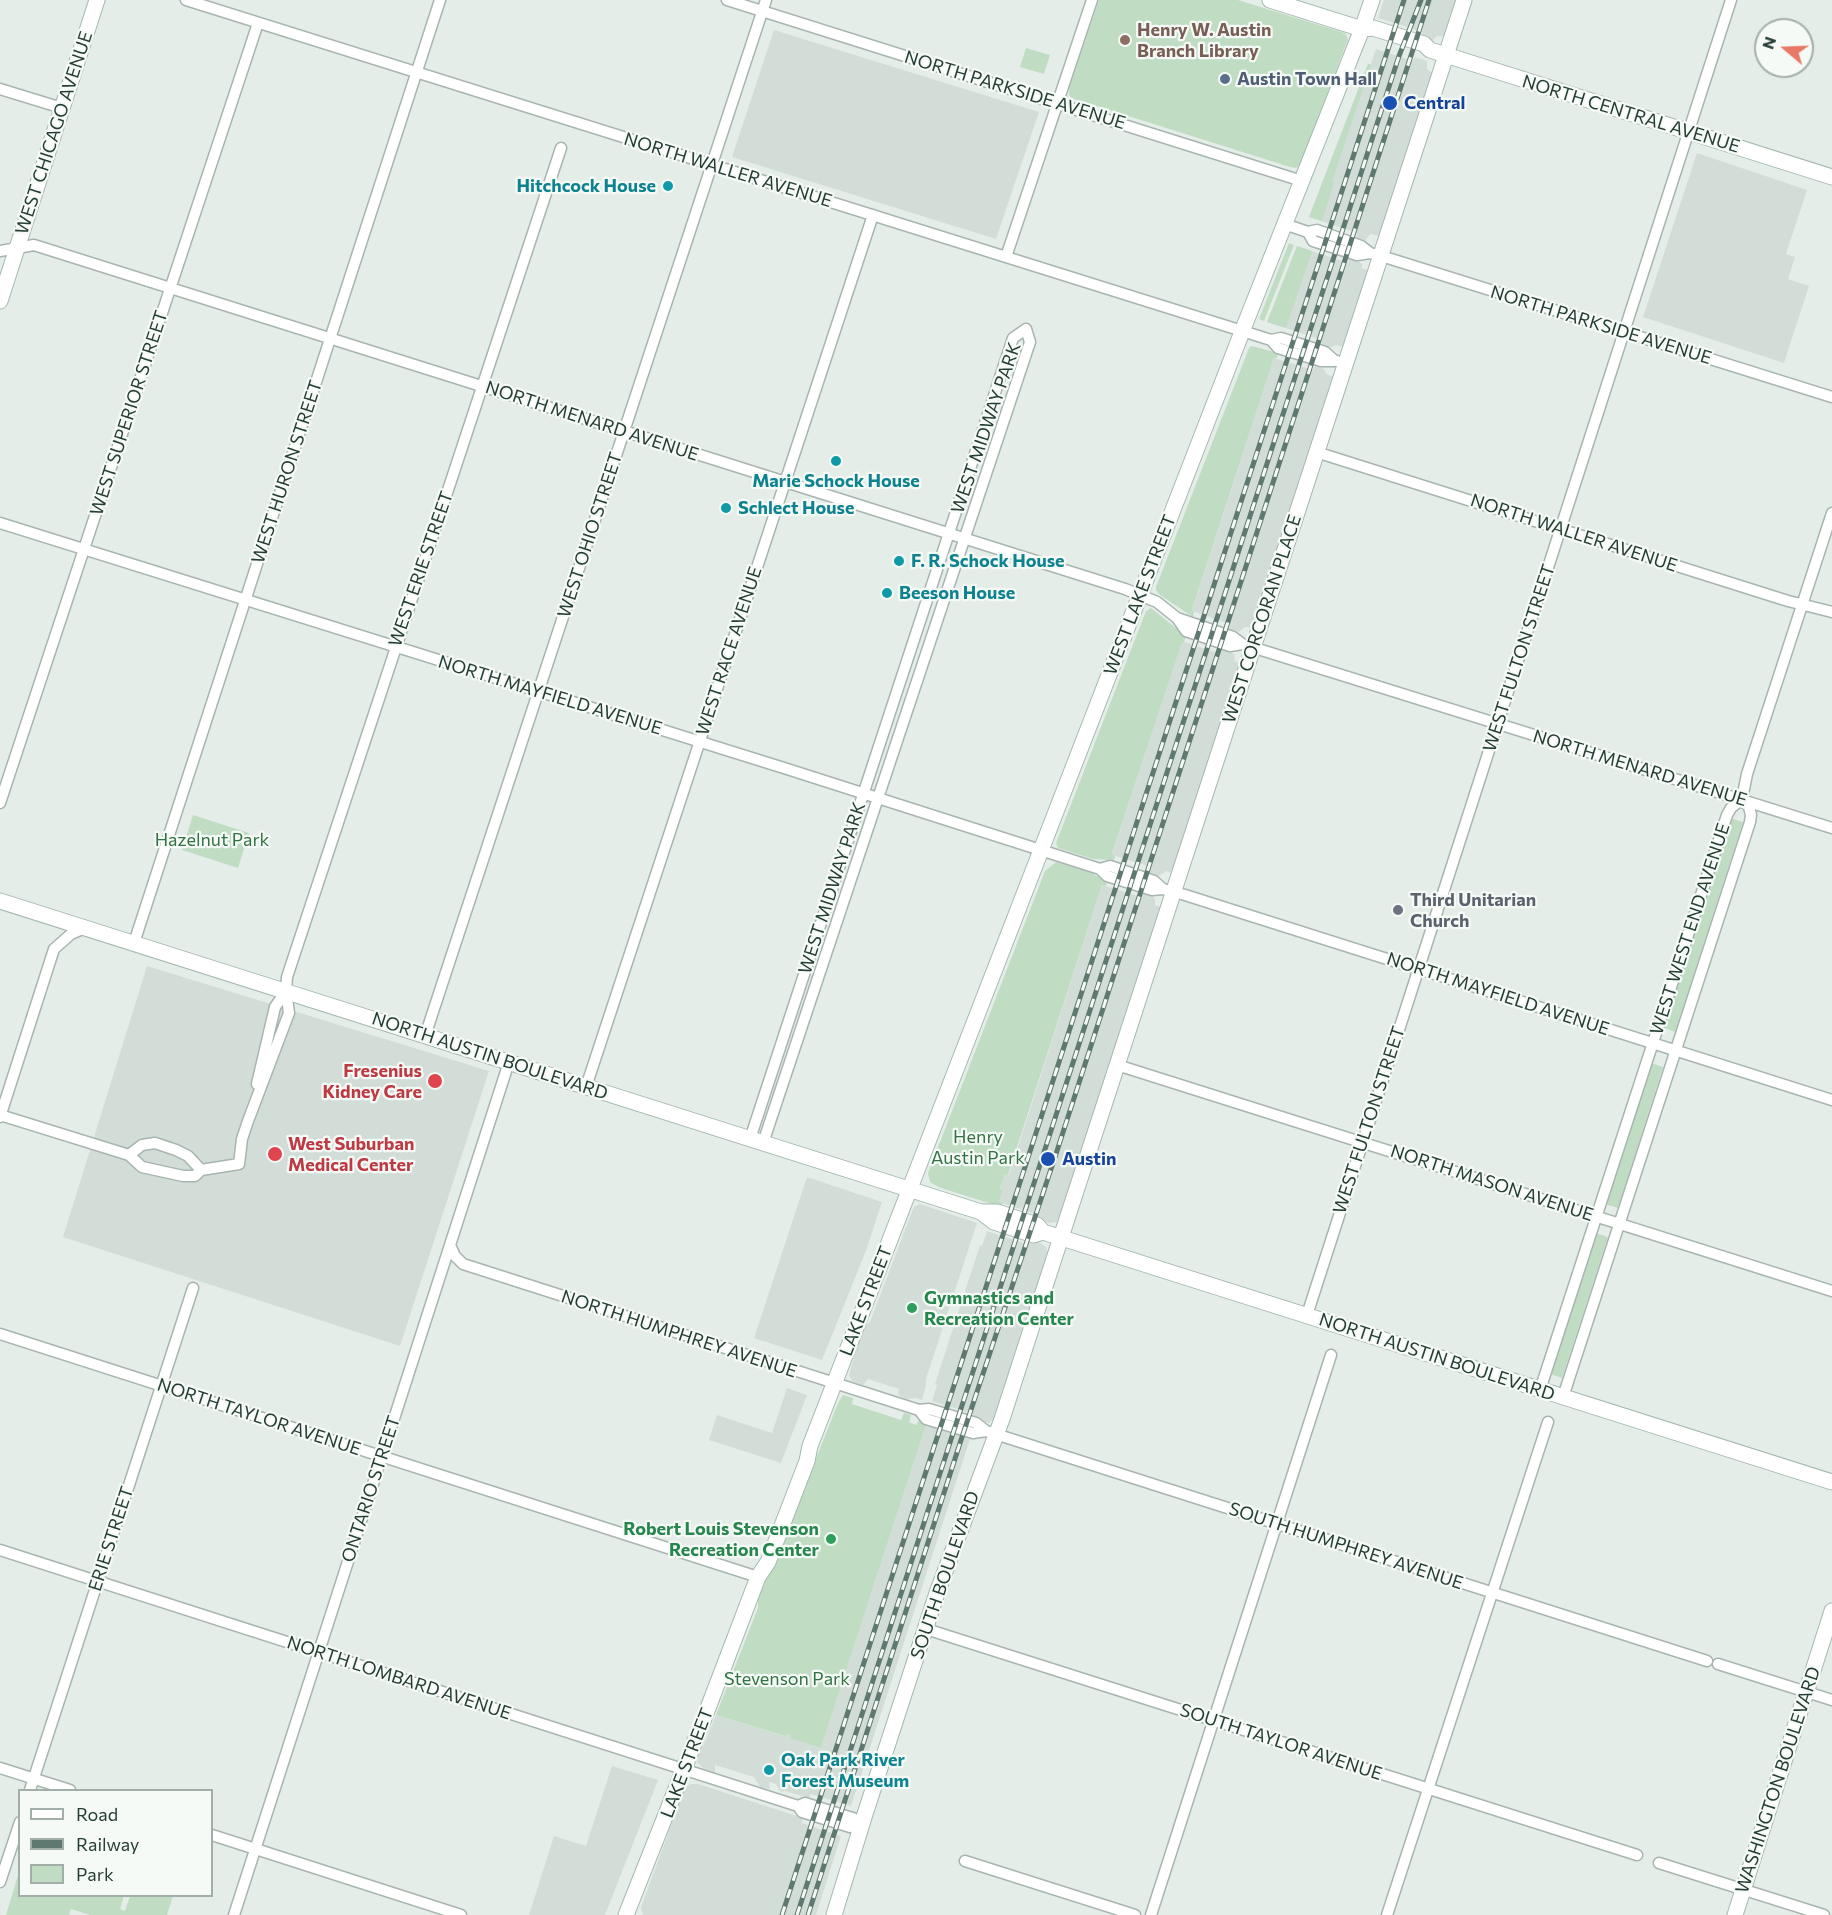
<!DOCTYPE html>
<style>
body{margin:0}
#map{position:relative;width:1832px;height:1915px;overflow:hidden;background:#e5ede9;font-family:Commissioner,sans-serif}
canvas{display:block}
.legend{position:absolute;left:18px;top:1789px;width:195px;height:108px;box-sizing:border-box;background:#f6faf7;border:2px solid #a2afa9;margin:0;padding:8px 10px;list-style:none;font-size:18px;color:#253e35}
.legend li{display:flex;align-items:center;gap:12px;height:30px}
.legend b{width:30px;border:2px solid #a2afa9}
.north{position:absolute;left:1754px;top:18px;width:60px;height:60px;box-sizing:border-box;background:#f6faf7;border:2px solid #a2afa9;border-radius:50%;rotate:289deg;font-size:16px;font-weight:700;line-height:24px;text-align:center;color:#253e35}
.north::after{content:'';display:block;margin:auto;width:21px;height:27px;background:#e87868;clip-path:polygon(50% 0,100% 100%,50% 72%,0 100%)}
</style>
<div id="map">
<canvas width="1832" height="1915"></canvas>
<ul class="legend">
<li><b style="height:8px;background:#fff"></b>Road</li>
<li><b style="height:8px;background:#607970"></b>Railway</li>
<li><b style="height:16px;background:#c0ddc4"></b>Park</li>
</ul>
<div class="north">N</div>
</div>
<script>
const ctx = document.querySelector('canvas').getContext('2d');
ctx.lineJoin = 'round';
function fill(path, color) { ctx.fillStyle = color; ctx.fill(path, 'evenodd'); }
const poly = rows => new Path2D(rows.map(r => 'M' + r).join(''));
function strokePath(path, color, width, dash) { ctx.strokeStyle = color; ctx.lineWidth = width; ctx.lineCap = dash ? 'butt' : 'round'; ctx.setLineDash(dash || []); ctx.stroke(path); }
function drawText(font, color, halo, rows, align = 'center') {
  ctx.font = font + ' Commissioner,sans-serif'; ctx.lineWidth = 4.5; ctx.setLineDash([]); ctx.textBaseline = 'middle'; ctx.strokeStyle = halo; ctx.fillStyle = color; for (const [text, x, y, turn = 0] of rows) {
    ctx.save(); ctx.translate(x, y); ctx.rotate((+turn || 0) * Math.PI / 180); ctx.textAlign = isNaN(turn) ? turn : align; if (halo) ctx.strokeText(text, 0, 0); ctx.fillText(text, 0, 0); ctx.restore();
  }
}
const built = poly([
 [1384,0,1457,0,1445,37,1437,36,1433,40,1421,37,1422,32,1378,18],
 [774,30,1039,112,996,239,732,157],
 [1376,49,1413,61,1415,57,1427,61,1427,69,1433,73,1381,236,1370,234,1365,241,1356,238,1357,233,1309,217,1368,64,1371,64],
 [1697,153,1807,190,1786,254,1795,257,1788,279,1809,286,1784,363,1643,317],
 [1297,246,1348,263,1350,257,1355,259,1362,264,1362,268,1368,271,1343,347,1336,345,1332,347,1326,347,1321,346,1322,340,1267,322],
 [1274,358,1313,370,1315,366,1319,367,1324,369,1326,374,1334,377,1252,628,1245,627,1239,632,1229,629,1230,624,1192,611],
 [1182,641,1220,654,1222,649,1231,652,1235,655,1234,661,1241,663,1172,873,1166,871,1159,876,1149,873,1151,867,1112,855],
 [1102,885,1141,897,1143,893,1153,896,1155,900,1155,905,1161,907,1058,1222,1049,1223,1037,1219,1038,1215,999,1202,1003,1190,1000,1189,1005,1174,1009,1175],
 [147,966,489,1071,400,1346,63,1237],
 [807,1177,882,1202,867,1248,822,1360,754,1338],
 [920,1204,977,1223,926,1379,926,1386,922,1400,916,1398,907,1399,900,1396,898,1393,899,1389,868,1379,863,1385,852,1381,849,1375,858,1342,865,1326,870,1322,913,1209,915,1206],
 [987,1231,1029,1245,1031,1240,1042,1244,1046,1247,1048,1253,1044,1271,996,1416,989,1423,972,1419,973,1414,932,1401,937,1385,935,1384,980,1245,982,1246],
 [787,1388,807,1395,781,1463,709,1440,717,1415,772,1433],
 [926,1425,970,1439,851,1806,811,1794,809,1798,785,1791,781,1792,776,1784,769,1782,770,1789,760,1787,754,1777,715,1765,715,1773,703,1768,697,1762,698,1756,706,1740,716,1715,784,1736,786,1733,821,1748],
 [612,1766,658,1780,605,1915,529,1915,554,1836,586,1846],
 [691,1784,698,1784,803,1818,802,1823,841,1836,816,1915,643,1915,641,1907,685,1788]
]);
const green = poly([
 [1099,0,1238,0,1345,33,1348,39,1300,165,1296,168,1290,167,1071,98,1069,95,1069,89],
 [1026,48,1050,55,1044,74,1020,67],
 [1368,64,1371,65,1332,182,1334,183,1322,221,1309,217],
 [1289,243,1294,245,1264,321,1259,319],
 [1297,246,1312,251,1286,328,1267,322],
 [1252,346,1278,353,1277,358,1274,358,1192,610,1194,612,1193,617,1160,595,1156,590,1156,587,1249,348],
 [1151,608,1186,636,1184,642,1182,642,1112,854,1115,856,1114,860,1093,859,1058,848,1056,843,1146,611],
 [193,815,249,833,238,868,182,850],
 [1730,818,1743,822,1675,1032,1662,1027],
 [1056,862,1089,872,1107,881,1106,886,1102,885,1008,1175,1005,1174,1000,1188,1003,1190,999,1202,1003,1203,1001,1207,938,1187,930,1182,928,1173,1045,871],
 [1651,1063,1663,1067,1618,1208,1605,1204],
 [1595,1233,1608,1237,1562,1378,1550,1374],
 [843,1395,853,1398,852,1404,901,1420,904,1413,911,1415,909,1422,916,1425,920,1419,930,1422,929,1426,926,1425,821,1748,790,1738,791,1735,786,1734,785,1736,716,1715,758,1608,758,1599,772,1563,778,1555,838,1403],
 [19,1872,20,1896,124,1896,120,1909,125,1911,130,1896,173,1896,167,1915,90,1915,71,1909,69,1915,6,1915]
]);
const street = poly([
 [186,0,1271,340,1281,338,1325,352,1335,361],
 [727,0,1302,181],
 [0,89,62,108],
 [1284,224,1308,232,1317,230,1361,246,1370,253],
 [1308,232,1313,241,1357,255,1370,253,1391,259,1832,397],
 [0,251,34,245,1125,589,1157,602,1177,618,1186,631,1230,646,1242,644],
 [1006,257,1092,0],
 [1271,340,1278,348,1321,361,1337,361],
 [1316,452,1788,601,1832,612],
 [0,523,784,768,1100,869,1107,876,1152,890,1163,889,1185,895,1832,1100],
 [1177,618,1233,637,1242,644,1832,828],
 [1742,799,1747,774,1832,513],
 [0,803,258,23],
 [1100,869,1110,866,1154,881,1163,889],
 [134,943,440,0],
 [425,1036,766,0],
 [1117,1065,1832,1291],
 [257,1084,275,1007,286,991],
 [586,1087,873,215],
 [0,1115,129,1155,142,1167,183,1176,195,1176,201,1170,188,1156,176,1150,155,1143,142,1145,129,1155],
 [0,1117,54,949,71,934,85,928],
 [750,1139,1013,338,1026,329,1030,342,763,1143],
 [201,1170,239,1164,242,1139,248,1121,289,1013,286,991,287,977,561,148],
 [450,1245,455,1256,463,1264,919,1410,929,1409,976,1423,986,1431,1707,1661],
 [1307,1315,1731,0],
 [0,1334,758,1577],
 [1540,1390,1727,815,1731,808,1742,799],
 [1563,1397,1750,822,1751,815,1749,807,1742,800],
 [919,1410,926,1419,973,1433,986,1431],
 [0,1550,798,1806,802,1812,850,1827,862,1826],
 [926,1629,1637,1855],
 [1718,1664,1832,1700],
 [0,1768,70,1790],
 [30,1790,193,1288],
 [798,1806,805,1803,846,1816,853,1818,862,1826],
 [212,1835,461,1915],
 [965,1861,1135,1915],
 [1659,1863,1824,1915],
 [0,1882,20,1822],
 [234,1915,509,1062],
 [1151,1915,1331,1355],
 [1387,1915,1548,1422]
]);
const secondary = poly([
 [1270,0,1362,29,1373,28,1424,44,1430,50,1832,177],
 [0,301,97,0],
 [0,901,981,1212,997,1212,1037,1225,1043,1232,1832,1482],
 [981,1212,994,1222,1034,1235,1043,1232],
 [626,1915,705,1716,758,1577,768,1562,807,1461,810,1446,1247,319,1362,29,1372,0],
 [834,1915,865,1814,937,1593,1002,1419,1036,1314,1464,0],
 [1735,1915,1832,1611]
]);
const rail = poly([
 [782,1915,1404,0],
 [797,1915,1399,56,1421,0],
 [808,1915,962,1437,1056,1154,1429,0]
]);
const markers = [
 [1125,40,6,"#8d6e63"],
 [1225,79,6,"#5c6f8a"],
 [1390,103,8,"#1a4fb4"],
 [668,186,6,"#0f9aa8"],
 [836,461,6,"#0f9aa8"],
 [726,508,6,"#0f9aa8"],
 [899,561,6,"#0f9aa8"],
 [887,593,6,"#0f9aa8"],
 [1398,910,6,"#6b7280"],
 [435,1081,8,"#e0444e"],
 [275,1154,8,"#e0444e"],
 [1048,1159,8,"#1a4fb4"],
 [912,1308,6,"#2e9e5b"],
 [831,1539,6,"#2e9e5b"],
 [769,1770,6,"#0f9aa8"]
];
const educationNames = [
 ["Henry W. Austin",1137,30],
 ["Branch Library",1137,51]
];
const serviceNames = [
 ["Austin Town Hall",1237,79]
];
const streetNames = [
 ["NORTH PARKSIDE AVENUE",1015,90,17],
 ["NORTH CENTRAL AVENUE",1631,114,17],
 ["WEST CHICAGO AVENUE",54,133,-72],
 ["NORTH WALLER AVENUE",728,170,17],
 ["NORTH PARKSIDE AVENUE",1601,325,17],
 ["WEST SUPERIOR STREET",129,413,-72],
 ["NORTH MENARD AVENUE",592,421,18],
 ["WEST MIDWAY PARK",986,428,-71],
 ["WEST HURON STREET",287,472,-72],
 ["NORTH WALLER AVENUE",1574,533,18],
 ["WEST OHIO STREET",590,535,-72],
 ["WEST ERIE STREET",421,569,-71],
 ["WEST LAKE STREET",1140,595,-69],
 ["WEST CORCORAN PLACE",1262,619,-72],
 ["WEST RACE AVENUE",729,651,-72],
 ["WEST FULTON STREET",1519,658,-72],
 ["NORTH MAYFIELD AVENUE",550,695,17],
 ["NORTH MENARD AVENUE",1640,768,17],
 ["WEST MIDWAY PARK",832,888,-72],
 ["WEST WEST END AVENUE",1690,929,-72],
 ["NORTH MAYFIELD AVENUE",1498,994,18],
 ["NORTH AUSTIN BOULEVARD",490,1056,18],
 ["WEST FULTON STREET",1369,1120,-72],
 ["NORTH MASON AVENUE",1492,1183,18],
 ["LAKE STREET",866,1301,-69],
 ["NORTH HUMPHREY AVENUE",679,1334,18],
 ["NORTH AUSTIN BOULEVARD",1437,1357,18],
 ["NORTH TAYLOR AVENUE",259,1417,18],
 ["ONTARIO STREET",371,1489,-72],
 ["ERIE STREET",111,1539,-72],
 ["SOUTH HUMPHREY AVENUE",1346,1546,18],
 ["SOUTH BOULEVARD",945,1575,-71],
 ["NORTH LOMBARD AVENUE",399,1678,18],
 ["SOUTH TAYLOR AVENUE",1281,1742,18],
 ["LAKE STREET",687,1763,-69],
 ["WASHINGTON BOULEVARD",1778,1780,-72]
];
const transitNames = [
 ["Central",1404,103],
 ["Austin",1062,1159]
];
const cultureNames = [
 ["Hitchcock House",656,186,"right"],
 ["Marie Schock House",836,481,"center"],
 ["Schlect House",738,508],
 ["F. R. Schock House",911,561],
 ["Beeson House",899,593],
 ["Oak Park River",781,1760],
 ["Forest Museum",781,1781]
];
const parkNames = [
 ["Hazelnut Park",212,840],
 ["Henry",978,1137],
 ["Austin Park",978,1158],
 ["Stevenson Park",787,1679]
];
const worshipNames = [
 ["Third Unitarian",1410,900],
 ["Church",1410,921]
];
const healthNames = [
 ["Fresenius",422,1071],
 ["Kidney Care",422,1092],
 ["West Suburban",288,1144,"left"],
 ["Medical Center",288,1165,"left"]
];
const leisureNames = [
 ["Gymnastics and",924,1298],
 ["Recreation Center",924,1319],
 ["Robert Louis Stevenson",819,1529,"right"],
 ["Recreation Center",819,1550,"right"]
];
fill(built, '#d3ddd8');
fill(green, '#c0ddc4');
strokePath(street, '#a8b5af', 13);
strokePath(secondary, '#a4b8af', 17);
strokePath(street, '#fff', 10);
strokePath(secondary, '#fff', 15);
strokePath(rail, '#607970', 5);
strokePath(rail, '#f6faf7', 3, [9]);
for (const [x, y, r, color] of markers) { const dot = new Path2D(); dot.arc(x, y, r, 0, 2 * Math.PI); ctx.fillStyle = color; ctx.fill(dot); strokePath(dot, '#f6faf7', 2); }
drawText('bold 18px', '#785e54', '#f6faf7', educationNames, 'left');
drawText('bold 18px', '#4e5e75', '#f6faf7', serviceNames, 'left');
drawText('18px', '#253e35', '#f6faf7', streetNames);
drawText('bold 18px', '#164399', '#f6faf7', transitNames, 'left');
drawText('bold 18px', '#0d838f', '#f6faf7', cultureNames, 'left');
drawText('18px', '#327243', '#f6faf7', parkNames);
drawText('bold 18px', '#5b616d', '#f6faf7', worshipNames, 'left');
drawText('bold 18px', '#be3a42', '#f6faf7', healthNames, 'right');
drawText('bold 18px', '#27864d', '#f6faf7', leisureNames, 'left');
</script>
